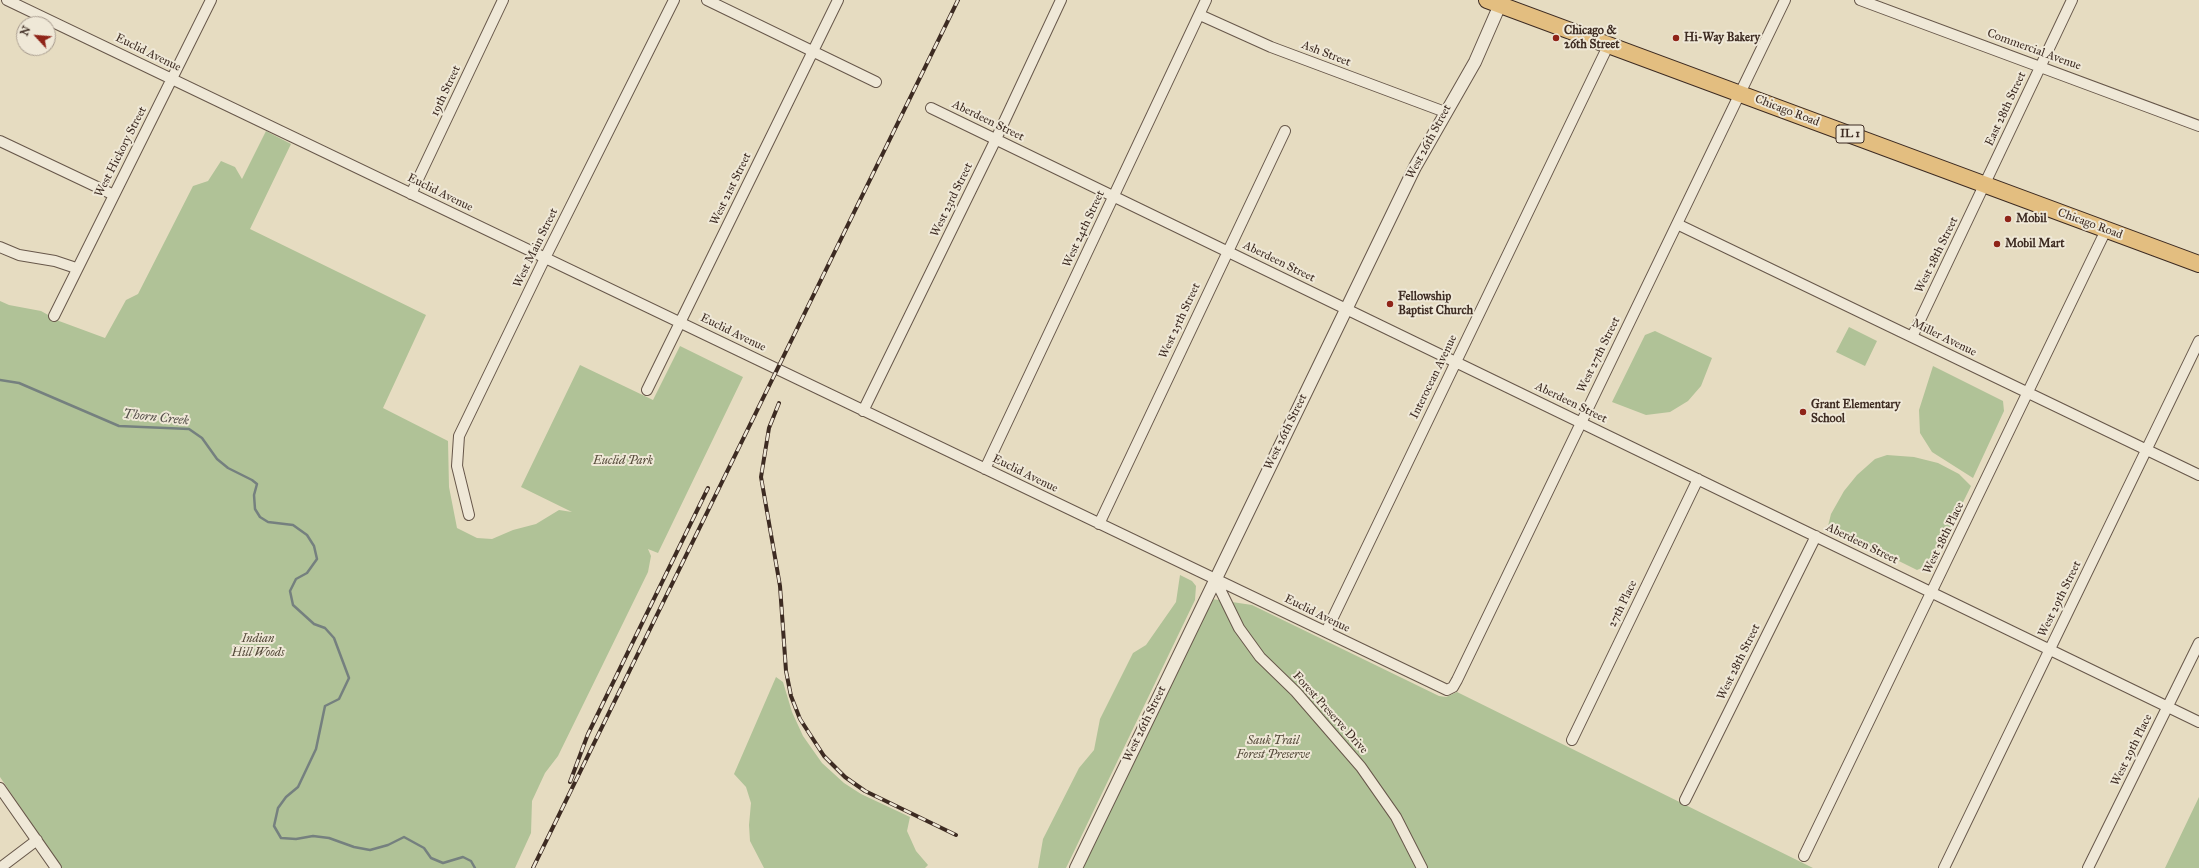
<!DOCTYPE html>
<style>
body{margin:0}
#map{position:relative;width:2199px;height:868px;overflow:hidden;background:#e6dcc1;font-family:"IM FELL Great Primer",serif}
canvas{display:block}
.north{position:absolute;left:16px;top:16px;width:40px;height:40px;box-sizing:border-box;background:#efe8d7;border:1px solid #a89c8f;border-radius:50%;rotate:296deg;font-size:11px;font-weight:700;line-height:16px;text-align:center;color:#3d2b22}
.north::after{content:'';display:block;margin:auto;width:14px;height:18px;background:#8f2418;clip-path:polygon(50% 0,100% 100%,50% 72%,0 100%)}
</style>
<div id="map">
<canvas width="2199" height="868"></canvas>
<div class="north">N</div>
</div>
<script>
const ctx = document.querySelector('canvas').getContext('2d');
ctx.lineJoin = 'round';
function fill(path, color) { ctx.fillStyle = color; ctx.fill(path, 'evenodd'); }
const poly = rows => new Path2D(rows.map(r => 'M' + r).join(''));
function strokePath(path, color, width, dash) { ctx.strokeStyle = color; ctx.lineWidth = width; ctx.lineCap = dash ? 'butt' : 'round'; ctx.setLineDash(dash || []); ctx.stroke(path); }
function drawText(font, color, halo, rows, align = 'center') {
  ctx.font = font + ' "IM FELL Great Primer",serif'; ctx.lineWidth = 4; ctx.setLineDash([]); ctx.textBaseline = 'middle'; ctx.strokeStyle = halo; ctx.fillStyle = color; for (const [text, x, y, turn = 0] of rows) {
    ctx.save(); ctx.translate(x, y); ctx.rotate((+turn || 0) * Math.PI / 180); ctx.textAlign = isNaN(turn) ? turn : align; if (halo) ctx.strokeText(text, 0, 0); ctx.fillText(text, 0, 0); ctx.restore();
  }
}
const green = poly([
 [266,131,291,144,250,229,426,315,383,408,448,441,449,487,457,528,477,538,492,539,513,530,536,524,559,510,572,512,521,487,580,365,653,400,680,346,743,377,658,553,648,549,651,556,648,572,558,756,545,773,532,801,531,833,515,868,62,868,0,777,0,301,9,305,41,311,59,321,105,338,126,300,138,294,193,186,208,181,221,161,235,167,242,179],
 [1849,327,1877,341,1865,366,1836,352],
 [1655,331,1712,358,1701,386,1688,401,1670,412,1646,415,1612,402,1645,335],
 [1933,366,2003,401,2004,411,1973,478,1932,452,1920,433,1919,410],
 [1887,455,1914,457,1938,463,1959,474,1971,486,1933,563,1917,570,1828,526,1831,514,1844,491,1857,475,1875,459],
 [1180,575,1192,581,1196,586,1195,600,1066,868,1038,868,1043,839,1079,768,1094,750,1100,719,1133,653,1146,645,1176,602],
 [1212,599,1252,605,1439,696,1446,697,1457,692,1813,868,1081,868],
 [776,677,783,682,792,712,803,736,822,763,844,783,861,794,910,817,907,831,916,851,928,865,925,868,764,868,750,841,749,825,751,803,746,787,734,774],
 [2199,797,2199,868,2165,868]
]);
const stream = poly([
 [0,380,19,383,119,426,189,429,202,438,217,459,228,468,252,480,257,484,254,495,255,509,260,517,268,522,293,525,307,535,314,546,317,559,307,573,296,579,290,591,293,605,314,624,325,628,334,638,349,678,339,699,325,706,316,749,298,787,286,797,278,808,274,826,281,838,296,839,313,836,329,838,354,847,370,850,388,845,404,837,424,848,431,858,443,863,463,857,471,861,475,868]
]);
const minor = poly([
 [7,0,1447,690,1453,687,1457,680,1785,0],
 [707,0,876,82],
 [1860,0,2199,126],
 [1200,15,1271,47,1445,112],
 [931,108,2199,722],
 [0,141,114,195],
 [411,194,503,0],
 [1677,224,2199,475],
 [0,247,19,255,55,261,76,268],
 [54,316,211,0],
 [1912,337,2072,0],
 [647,390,838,0],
 [863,411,996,139,1061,0],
 [985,469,1206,0],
 [469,515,457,466,459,436,545,258,674,0],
 [1099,524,1285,131],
 [1215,579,1239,628,1260,657,1296,692,1361,767,1396,817,1422,868],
 [1326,632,1608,46],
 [1572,740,1698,479],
 [0,788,56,868],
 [1685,800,1816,536],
 [1804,856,2106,230],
 [0,868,37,840],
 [1944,868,2199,341],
 [2088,868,2199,643]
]);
const tertiary = poly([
 [1076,868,1415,167,1475,62,1502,0]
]);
const primary = poly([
 [1487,0,2199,264]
]);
const rail = poly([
 [779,403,769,428,761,477,780,586,786,671,791,696,800,719,824,756,845,777,865,791,956,835],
 [570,782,588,734,708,488],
 [533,868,958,0]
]);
const markers = [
 [1556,38,4,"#8f2418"],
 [1676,38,4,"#8f2418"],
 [2008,219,4,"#8f2418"],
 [1997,244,4,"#8f2418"],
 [1390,304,4,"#8f2418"],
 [1803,412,4,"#8f2418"]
];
const shields = [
 [1850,134,28]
];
const shieldNames = [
 ["IL 1",1850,134]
];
const poiNames = [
 ["Chicago &",1564,31],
 ["26th Street",1564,45],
 ["Hi-Way Bakery",1684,38],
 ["Mobil",2016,219],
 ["Mobil Mart",2005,244],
 ["Fellowship",1398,297],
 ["Baptist Church",1398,311],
 ["Grant Elementary",1811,405],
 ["School",1811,419]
];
const streetNames = [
 ["Commercial Avenue",2034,50,20],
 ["Euclid Avenue",148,53,26],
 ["Ash Street",1326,54,21],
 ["19th Street",446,91,-65],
 ["East 28th Street",2006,109,-65],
 ["Chicago Road",1787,111,21],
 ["Aberdeen Street",988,121,26],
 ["West 26th Street",1429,142,-62],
 ["West Hickory Street",121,152,-63],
 ["West 21st Street",731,189,-64],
 ["Euclid Avenue",440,193,26],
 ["West 23rd Street",952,200,-64],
 ["Chicago Road",2090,224,20],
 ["West 24th Street",1084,229,-65],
 ["West Main Street",536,248,-64],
 ["West 28th Street",1937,255,-64],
 ["Aberdeen Street",1279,262,26],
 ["West 25th Street",1180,321,-65],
 ["Euclid Avenue",733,333,26],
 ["Miller Avenue",1944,338,26],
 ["West 27th Street",1599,355,-64],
 ["Interocean Avenue",1434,377,-64],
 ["Aberdeen Street",1571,403,26],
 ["West 26th Street",1286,432,-64],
 ["Euclid Avenue",1025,474,26],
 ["West 28th Place",1944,538,-64],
 ["Aberdeen Street",1862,544,26],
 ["West 29th Street",2060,599,-64],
 ["27th Place",1623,604,-64],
 ["Euclid Avenue",1317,614,26],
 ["West 28th Street",1739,662,-64],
 ["Forest Preserve Drive",1330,713,48],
 ["West 26th Street",1145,724,-64],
 ["West 29th Place",2132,750,-64]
];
const parkNames = [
 ["Euclid Park",623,461],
 ["Indian",258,639],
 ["Hill Woods",258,653],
 ["Sauk Trail",1273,741],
 ["Forest Preserve",1273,755]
];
const waterNames = [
 ["Thorn Creek",156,418,6]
];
fill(green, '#b0c297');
strokePath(stream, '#75807f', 2.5);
strokePath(minor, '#67574a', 12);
strokePath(tertiary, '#67574a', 14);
strokePath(primary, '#3d2b22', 18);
strokePath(minor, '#efe8d7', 10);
strokePath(tertiary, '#efe8d7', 12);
strokePath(primary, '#e3be80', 16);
strokePath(rail, '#3d2b22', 4);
strokePath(rail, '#efe8d7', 2.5, [8]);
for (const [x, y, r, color] of markers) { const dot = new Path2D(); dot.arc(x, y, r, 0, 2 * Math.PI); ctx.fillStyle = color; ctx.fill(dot); strokePath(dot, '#efe8d7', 1.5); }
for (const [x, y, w] of shields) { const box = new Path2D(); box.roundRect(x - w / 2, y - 9, w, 18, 3); ctx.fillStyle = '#efe8d7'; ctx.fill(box); strokePath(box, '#3d2b22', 1); }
drawText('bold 11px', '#3d2b22', null, shieldNames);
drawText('bold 12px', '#3d2b22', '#efe8d7', poiNames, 'left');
drawText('12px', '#3d2b22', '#efe8d7', streetNames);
drawText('italic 12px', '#544939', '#efe8d7', parkNames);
drawText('italic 13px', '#544e49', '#efe8d7', waterNames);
</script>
